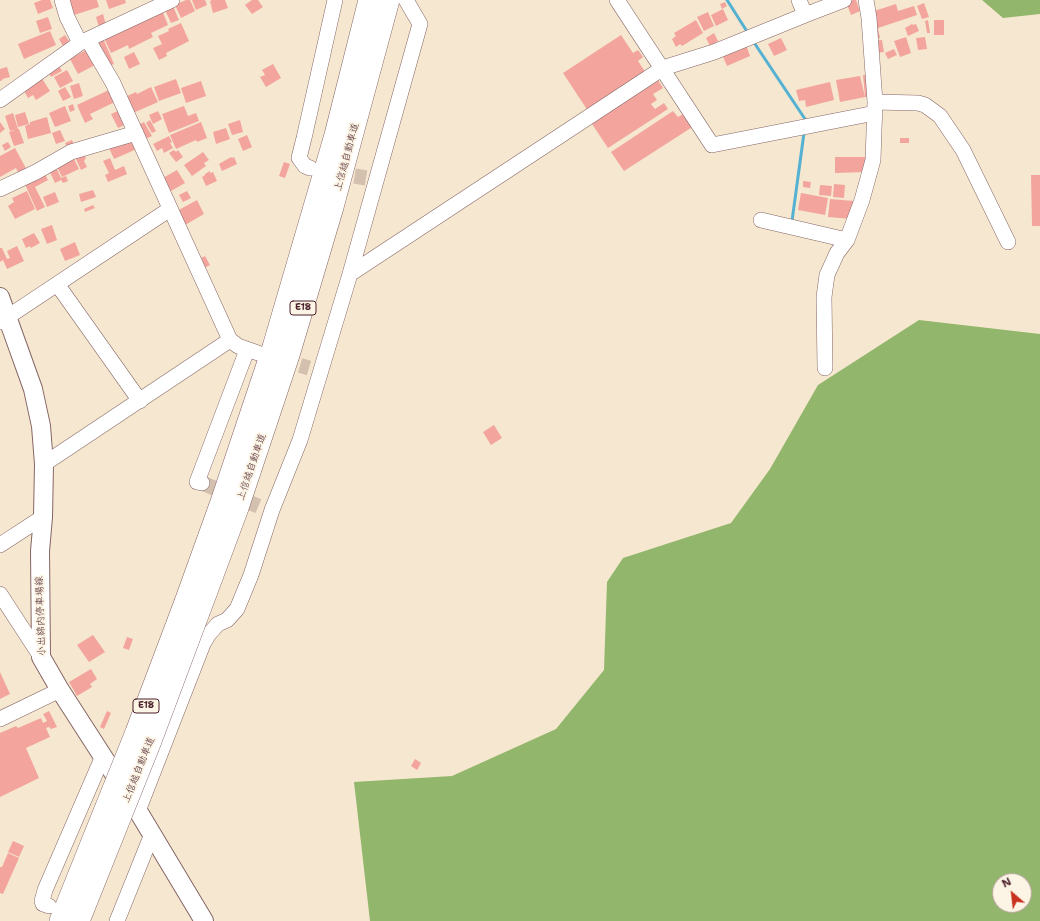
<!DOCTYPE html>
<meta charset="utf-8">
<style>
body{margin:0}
#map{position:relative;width:1040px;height:921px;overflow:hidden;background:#f6e8d0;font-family:"Shantell Sans",sans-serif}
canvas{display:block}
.north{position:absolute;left:992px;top:873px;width:40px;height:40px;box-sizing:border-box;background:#fcf5e5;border:1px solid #b59f9b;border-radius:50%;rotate:332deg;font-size:11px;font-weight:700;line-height:16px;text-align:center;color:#4a1f2b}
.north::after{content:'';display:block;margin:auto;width:14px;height:18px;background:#c8321e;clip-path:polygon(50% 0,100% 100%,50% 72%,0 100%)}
</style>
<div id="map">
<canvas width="1040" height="921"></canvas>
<div class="north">N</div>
</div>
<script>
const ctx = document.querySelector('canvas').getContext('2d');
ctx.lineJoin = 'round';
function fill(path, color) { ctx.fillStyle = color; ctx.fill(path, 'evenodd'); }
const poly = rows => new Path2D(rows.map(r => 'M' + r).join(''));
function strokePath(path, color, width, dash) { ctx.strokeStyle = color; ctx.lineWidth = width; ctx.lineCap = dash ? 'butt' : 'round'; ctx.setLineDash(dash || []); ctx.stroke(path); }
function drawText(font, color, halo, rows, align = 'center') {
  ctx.font = font + ' "Shantell Sans","Klee One",sans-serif'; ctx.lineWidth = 3.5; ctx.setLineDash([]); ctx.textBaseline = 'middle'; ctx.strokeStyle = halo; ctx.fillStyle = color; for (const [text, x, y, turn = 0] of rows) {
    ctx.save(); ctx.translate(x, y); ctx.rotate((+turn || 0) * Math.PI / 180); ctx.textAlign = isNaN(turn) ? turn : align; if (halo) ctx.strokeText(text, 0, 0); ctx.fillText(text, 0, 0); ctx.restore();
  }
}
const forest = poly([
 [982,0,1040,0,1040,14,1003,18],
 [919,320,1040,334,1040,921,370,921,354,782,452,776,556,729,604,670,607,582,623,558,731,523,770,469,818,385],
 [1000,881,1024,881,1024,905,1000,905]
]);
const stream = poly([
 [727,0,748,33],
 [753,41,805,119],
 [792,221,804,133]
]);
const building = poly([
 [42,0,50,0,53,8,38,14,34,3],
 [70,0,97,0,99,7,74,15],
 [106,0,125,0,126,3,109,9],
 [186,0,190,0,195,11,181,18,175,5],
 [192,0,205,0,207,5,196,10],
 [212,0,225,0,228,8,213,13,210,1],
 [252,0,258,0,263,7,252,14,245,5],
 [850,0,856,0,860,11,851,15,846,2],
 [725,2,727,6,722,9,720,4],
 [924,3,929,17,922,19,917,6],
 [896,4,898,11,914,6,917,15,878,28,880,38,873,39,871,12],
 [173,6,179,20,171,23,165,10],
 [723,9,728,20,716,26,711,15],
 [162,10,168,25,151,33,153,37,129,49,128,45,111,53,104,38,152,15,155,19,153,14],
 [708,12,714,26,704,31,697,17],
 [103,14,106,25,99,27,96,17],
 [48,17,52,29,40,33,36,21],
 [696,20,703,33,682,46,680,44,676,47,672,39,676,36,674,33],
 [928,20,930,33,927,33,925,21],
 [934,20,944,20,944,35,934,35],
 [181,23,189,41,166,53,167,56,159,60,153,48,162,44,158,36,169,31,168,29],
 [912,24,913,25,916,24,919,31,908,36,905,28],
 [50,31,56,45,24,59,18,44],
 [714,33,718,41,710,46,706,38],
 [65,35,69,41,63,46,59,39],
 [621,35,633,53,638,50,643,57,638,61,646,73,588,111,563,73],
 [102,36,114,64,106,67,94,40],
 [906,37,911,53,900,57,894,41],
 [925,37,927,49,918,50,916,38],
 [781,38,787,50,774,56,768,44],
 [882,40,884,52,875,53,873,41],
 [745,42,750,56,727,66,721,52],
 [894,49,897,55,888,59,885,53],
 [86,50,95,65,78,74,70,59],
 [134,52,140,64,129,69,124,57],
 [273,64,281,78,266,87,260,77,265,75,262,70],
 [59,66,62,71,51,77,48,72],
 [7,67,10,77,2,79,3,80,0,81,0,69],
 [67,70,73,81,60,88,54,77],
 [872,74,874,96,865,97,863,75],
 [860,76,865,97,840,102,836,80],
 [41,77,50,91,36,100,33,95,28,98,23,89],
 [176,79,181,93,159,101,154,87],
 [658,80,663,88,653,94,657,100,651,104,655,109,664,103,668,109,608,148,590,121],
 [201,81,206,96,186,103,181,88],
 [830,82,834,100,806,107,805,100,799,101,796,90],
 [79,83,83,96,74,99,70,86],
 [65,87,71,97,63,101,58,91],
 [151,87,158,102,133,113,125,97,136,92,137,94],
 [111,89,117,101,90,114,93,119,85,123,77,105],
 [73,104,75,110,70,112,68,106],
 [65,106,71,121,55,127,49,113],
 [184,106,188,116,196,113,199,121,169,133,162,114],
 [120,110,126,124,118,128,111,114],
 [158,111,162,119,153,124,149,115],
 [673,111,678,117,685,113,694,126,624,171,611,152],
 [25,112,29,124,18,127,15,115],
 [13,113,18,129,19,129,24,143,14,146,9,132,15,130,10,131,5,116],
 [47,117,51,133,28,139,25,126,30,124,30,122],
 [150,120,156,131,152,133,146,123],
 [240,120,243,132,232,135,228,124],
 [0,122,5,129,0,133],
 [144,122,152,136,143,140,136,126],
 [201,122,207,138,197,142,196,140,176,149,170,135],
 [226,128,230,139,216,144,213,132],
 [60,130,65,141,56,144,52,133],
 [133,135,139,148,114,159,108,146],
 [247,135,252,147,243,151,238,139],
 [169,136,172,142,170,143,173,148,164,153,162,148,157,151,153,144],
 [900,138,909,138,909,143,900,143],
 [72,140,75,148,69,151,65,143],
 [8,142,11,147,5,151,2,145],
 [15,148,28,172,20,176,16,168,0,177,0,156],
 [174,150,176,152,178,150,183,157,176,162,169,153],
 [203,152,209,160,204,163,206,166,192,176,184,165],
 [83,153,86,158,84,161,87,167,81,170,75,157],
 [73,157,79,169,62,177,56,165],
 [231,157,232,158,234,157,237,164,222,171,219,164],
 [835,157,866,157,866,172,835,173],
 [110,158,115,170,124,166,127,174,108,182,105,175,109,173,103,161],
 [284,162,290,164,285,178,279,176],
 [55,165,61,178,66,176,68,181,63,183,61,180,55,183,48,168],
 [43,170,48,180,35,187,45,207,37,211,23,180],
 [177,170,185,183,171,191,163,178],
 [210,171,210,173,213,172,217,181,206,186,202,177,205,175,205,174],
 [1031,175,1040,175,1040,226,1032,226],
 [803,181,811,182,810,188,803,187],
 [834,184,845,185,844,198,833,197],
 [820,185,832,186,831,196,819,195],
 [93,190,96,197,81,202,79,194],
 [27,191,35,209,15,219,8,206,14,202,12,198],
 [187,191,191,198,183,202,179,195],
 [55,192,59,202,47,207,43,197],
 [801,193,828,198,825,215,798,210],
 [830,199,854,201,852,219,828,217],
 [197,200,204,214,185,225,177,211],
 [93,205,95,208,85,212,84,209],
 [52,225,57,240,47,244,41,229],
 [34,233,40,243,31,248,30,246,26,248,22,239],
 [75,242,80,255,65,261,60,249],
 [17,246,24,261,7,269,3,260,0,262,0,248,2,248,7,259,10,258,7,251],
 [205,256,210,265,204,268,199,259],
 [494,425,502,438,491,445,483,432],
 [93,635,105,652,89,662,77,645],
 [127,637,133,639,129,650,123,648],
 [91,669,97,679,90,684,92,687,77,696,69,682],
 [0,672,10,694,0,699],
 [49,711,57,727,51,729,49,727,46,728,50,737,26,748,39,778,0,797,0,733,16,726,18,728,41,718,43,723,47,721,43,714],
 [107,711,111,713,104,729,100,727],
 [415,759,421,763,417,770,411,766],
 [13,841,24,846,19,857,8,852],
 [8,853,19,858,3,894,0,893,0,867,2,867]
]);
const minorTunnel = poly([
 [332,172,366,178],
 [278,359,309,368],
 [202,483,263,508]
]);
const minor = poly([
 [62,0,67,17,80,43],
 [617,0,712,145,875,113],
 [805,15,844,0],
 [88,40,113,83,230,340,238,346,258,353],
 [0,100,80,43,172,0],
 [875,102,918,103,925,105,940,116,963,150,1008,242],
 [310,168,305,166,299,158,304,138,335,0],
 [0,189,36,172,71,152,136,133],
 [761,220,847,240,862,200,873,160,875,102,869,18,866,0],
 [350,274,663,68,714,52,805,15,799,0],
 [57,284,140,401],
 [0,322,170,209],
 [825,368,824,297,827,275,837,253,847,240],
 [44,464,230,340],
 [202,483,197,482,247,350],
 [0,545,43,517],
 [0,594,41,657],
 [0,719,60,690],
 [138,811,203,644,209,634,218,624,227,620,237,609,251,575,272,510,300,440,350,274,420,24,406,0],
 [49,906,43,904,42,901,45,890,103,756],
 [117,921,152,834]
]);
const major = poly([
 [0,297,33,389,41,426,44,464,43,517,40,551,41,657,60,690,138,811,204,921]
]);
const highway = poly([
 [185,602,221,502,273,347,335,135,369,0],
 [200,610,238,508,289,355,333,207,389,0],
 [60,921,105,809],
 [79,921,121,816]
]);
const highwayBridge = poly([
 [105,809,136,732,185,602],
 [121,816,151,741,200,610]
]);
const shields = [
 [303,308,26],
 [146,706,26]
];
const shieldNames = [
 ["E18",303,308],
 ["E18",146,706]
];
const streetNames = [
 ["上信越自動車道",347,157,-75],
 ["上信越自動車道",252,467,-71],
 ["小出綿内停車場線",41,616,-92],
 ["上信越自動車道",139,770,-68]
];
fill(forest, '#92b66b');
strokePath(stream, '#54b1d2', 3);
fill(building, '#f2a49d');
strokePath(minorTunnel, '#d4c0af', 15, [15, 8]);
strokePath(minor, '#866565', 16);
strokePath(major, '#866565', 20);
strokePath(highway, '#866565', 22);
strokePath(minor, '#fff', 15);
strokePath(major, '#fff', 18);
strokePath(highway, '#fff', 21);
strokePath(highwayBridge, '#866565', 22, []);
strokePath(highwayBridge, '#fff', 21);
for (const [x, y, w] of shields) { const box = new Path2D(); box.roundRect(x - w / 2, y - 7, w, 14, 3); ctx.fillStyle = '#fcf5e5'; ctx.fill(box); strokePath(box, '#4a1f2b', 1); }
drawText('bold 9px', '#4a1f2b', null, shieldNames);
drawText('10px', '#4a1f2b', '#fcf5e5', streetNames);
</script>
